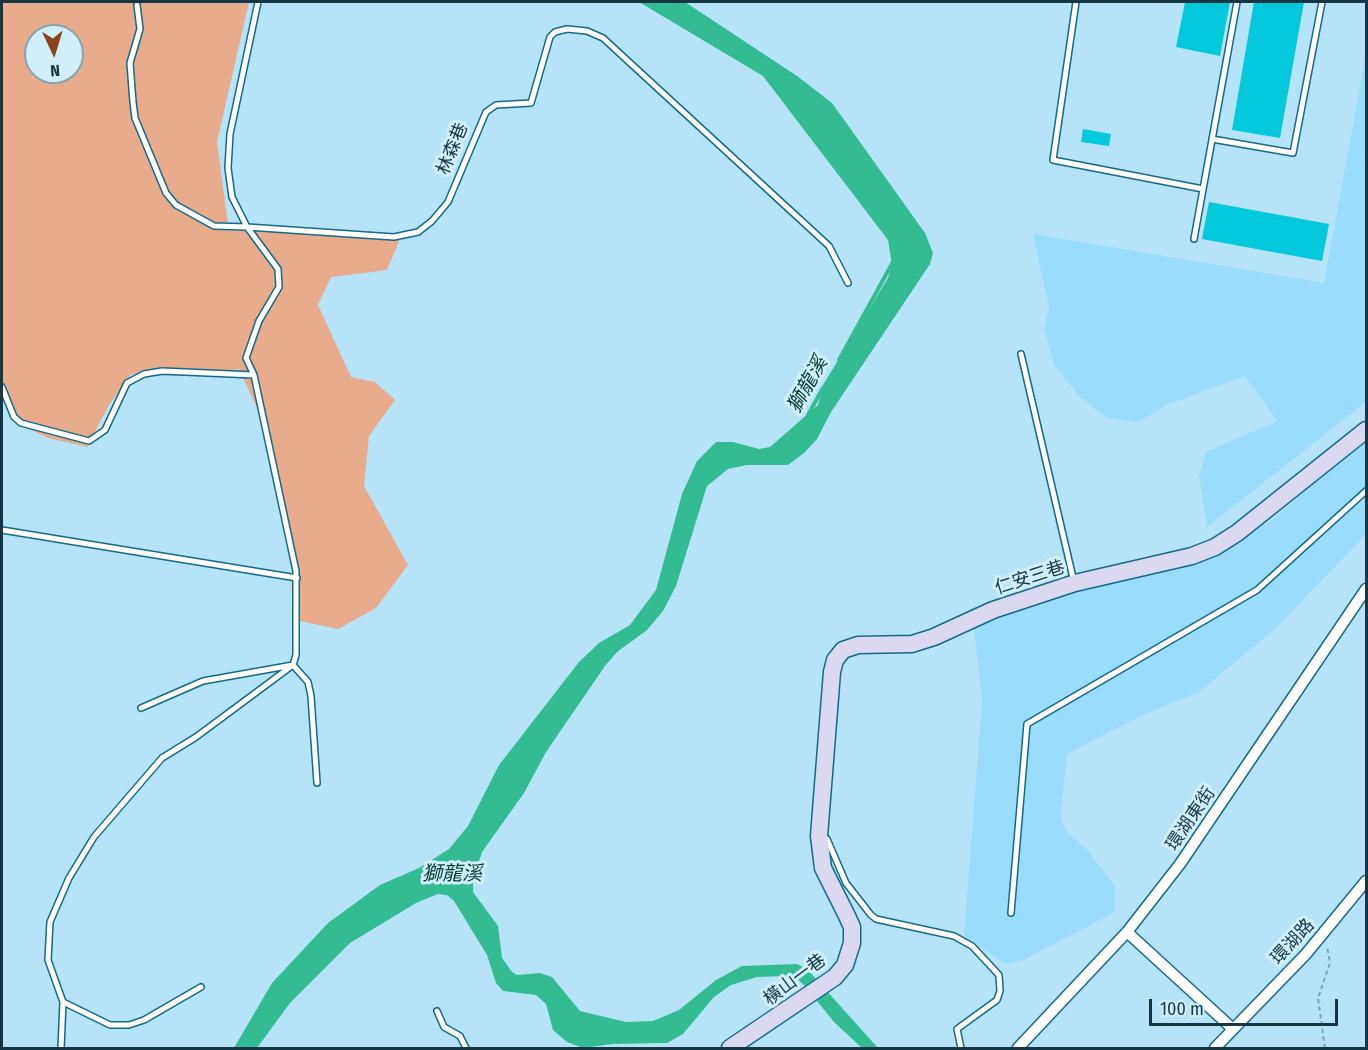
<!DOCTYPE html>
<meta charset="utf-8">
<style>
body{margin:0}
#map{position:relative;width:1368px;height:1050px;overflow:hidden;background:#b7e3f8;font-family:"Fira Sans Condensed",sans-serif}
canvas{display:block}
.frame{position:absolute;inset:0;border:3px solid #163644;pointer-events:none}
.north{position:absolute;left:24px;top:24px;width:60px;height:60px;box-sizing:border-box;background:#d1eefc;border:2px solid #86a4b2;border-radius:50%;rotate:176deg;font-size:16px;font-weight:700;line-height:24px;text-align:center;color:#163644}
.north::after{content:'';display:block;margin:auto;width:21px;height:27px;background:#8a451c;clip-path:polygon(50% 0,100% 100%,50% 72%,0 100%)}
.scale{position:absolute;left:1149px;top:999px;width:189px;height:27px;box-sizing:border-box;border:3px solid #163644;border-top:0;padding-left:8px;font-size:18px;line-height:21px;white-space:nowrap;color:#163644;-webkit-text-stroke:4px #d1eefc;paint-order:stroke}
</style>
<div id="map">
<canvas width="1368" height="1050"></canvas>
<div class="frame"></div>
<div class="north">N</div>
<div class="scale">100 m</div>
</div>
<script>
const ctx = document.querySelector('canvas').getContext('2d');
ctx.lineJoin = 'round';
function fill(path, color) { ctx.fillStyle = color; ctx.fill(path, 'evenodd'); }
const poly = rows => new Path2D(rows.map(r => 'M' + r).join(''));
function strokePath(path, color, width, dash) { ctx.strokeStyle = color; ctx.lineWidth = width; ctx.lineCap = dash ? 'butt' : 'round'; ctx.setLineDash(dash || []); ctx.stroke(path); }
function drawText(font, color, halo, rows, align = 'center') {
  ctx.font = font + ' "Fira Sans Condensed","Noto Sans TC",sans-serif'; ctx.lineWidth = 6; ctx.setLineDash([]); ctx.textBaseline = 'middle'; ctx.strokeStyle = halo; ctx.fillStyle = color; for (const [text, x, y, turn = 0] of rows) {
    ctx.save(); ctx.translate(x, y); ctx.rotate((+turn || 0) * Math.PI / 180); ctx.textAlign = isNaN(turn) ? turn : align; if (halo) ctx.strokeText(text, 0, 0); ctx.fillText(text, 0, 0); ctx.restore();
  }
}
const built = poly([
 [1366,55,1366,402,1207,527,1199,475,1206,452,1277,421,1245,376,1168,404,1138,422,1107,418,1078,395,1054,364,1044,329,1049,308,1033,234,1324,283],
 [1366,437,1366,534,1276,628,1199,692,1140,716,1067,754,1060,817,1066,831,1088,851,1115,886,1115,912,1023,960,1005,964,964,935,982,702,974,626,1075,589,1219,551,1272,520]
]);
const green = poly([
 [2,2,249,2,217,142,229,231,286,228,402,234,387,270,331,277,318,305,351,377,375,382,395,400,369,436,364,486,408,565,376,608,338,629,300,621,289,529,271,438,239,369,184,376,131,374,109,405,87,447,48,438,11,420,2,394],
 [36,36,72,36,72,72,36,72]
]);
const water = poly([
 [639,2,685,2,797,76,832,103,925,233,933,253,930,264,831,412,817,439,804,453,788,465,747,465,728,469,707,486,676,586,663,611,647,630,617,652,605,666,546,752,524,793,482,852,473,879,473,892,498,926,502,958,512,972,517,975,540,973,552,977,580,1011,626,1022,653,1021,679,1010,716,980,742,966,797,964,807,969,878,1048,862,1048,834,1022,804,985,796,978,785,976,757,977,731,985,714,997,683,1034,667,1043,613,1044,583,1048,567,1042,553,1030,546,1004,536,995,503,991,496,983,487,955,454,901,447,895,438,894,416,903,350,943,290,1003,257,1048,234,1048,272,983,328,923,380,885,419,868,449,849,468,826,499,765,579,662,599,643,630,625,656,590,682,494,697,461,716,442,733,442,759,449,770,447,818,405,823,385,888,278,892,265,888,240,763,76]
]);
const stream = poly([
 [839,360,893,262],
 [808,415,823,388]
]);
const building = poly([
 [1185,2,1230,2,1220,56,1176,47],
 [1254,2,1304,2,1280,138,1232,130],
 [1083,129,1111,134,1109,146,1081,142],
 [1209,202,1329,224,1322,261,1202,239]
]);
const path = poly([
 [1325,1048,1318,998,1330,963,1327,946]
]);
const lane = poly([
 [258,2,230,134,228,168,232,197,247,227,394,237,418,232,432,221,448,202,486,112,496,105,531,103,550,37,555,32,567,29,587,31,603,38,829,246,848,283],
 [1076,2,1053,160,1203,189],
 [137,5,140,29,130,63,133,102,135,118,166,193,176,205,214,226,247,227,278,269,279,287,259,321,246,358,254,375,296,571,296,655,293,665,196,737,162,758,94,837,69,878,50,922,48,960,63,1002,110,1025,129,1025,144,1020,201,987],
 [1212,139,1293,153,1322,2],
 [1194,239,1237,2],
 [1021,354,1074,582],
 [2,387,14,417,21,423,89,441,105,430,127,383,144,374,162,371,254,375],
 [2,530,297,578],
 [141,708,203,681,293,665,308,682,311,696,317,783],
 [827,839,846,883,871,915,876,919,954,936,972,946,999,975,1000,991,997,1000,957,1029,961,1048],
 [1011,913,1027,724,1257,590,1366,491],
 [437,1011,444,1027,460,1036,466,1048],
 [61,1048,63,1002]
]);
const street = poly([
 [1127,932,1233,1029],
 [1018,1048,1127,932,1180,864,1366,589],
 [1215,1048,1306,954,1366,881]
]);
const secondary = poly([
 [730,1048,835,977,845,965,852,943,852,927,847,916,823,868,819,836,832,672,835,660,843,650,858,645,912,644,934,637,993,610,1075,583,1192,556,1215,547,1237,533,1366,430]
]);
const streetNames = [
 ["林森巷",453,149,-68],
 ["仁安三巷",1030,578,-18],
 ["環湖東街",1191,819,-56],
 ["環湖路",1293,942,-47],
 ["橫山一巷",795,980,-37]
];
const waterNames = [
 ["獅龍溪",808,385,-61],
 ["獅龍溪",452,874]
];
fill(built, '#99dcfb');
fill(green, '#e8ab8c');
fill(water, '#33bc92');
strokePath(stream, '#33bc92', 4);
fill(building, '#04c8dc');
strokePath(lane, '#126a88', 8);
strokePath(street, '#126a88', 13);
strokePath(secondary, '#126a88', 19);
strokePath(path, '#7da5b7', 2, [4.5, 3]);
strokePath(lane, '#fff', 5);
strokePath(street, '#fff', 10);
strokePath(secondary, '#dbd8f2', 16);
drawText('18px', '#163644', '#d1eefc', streetNames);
drawText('italic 20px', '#023d2d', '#d1eefc', waterNames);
</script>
